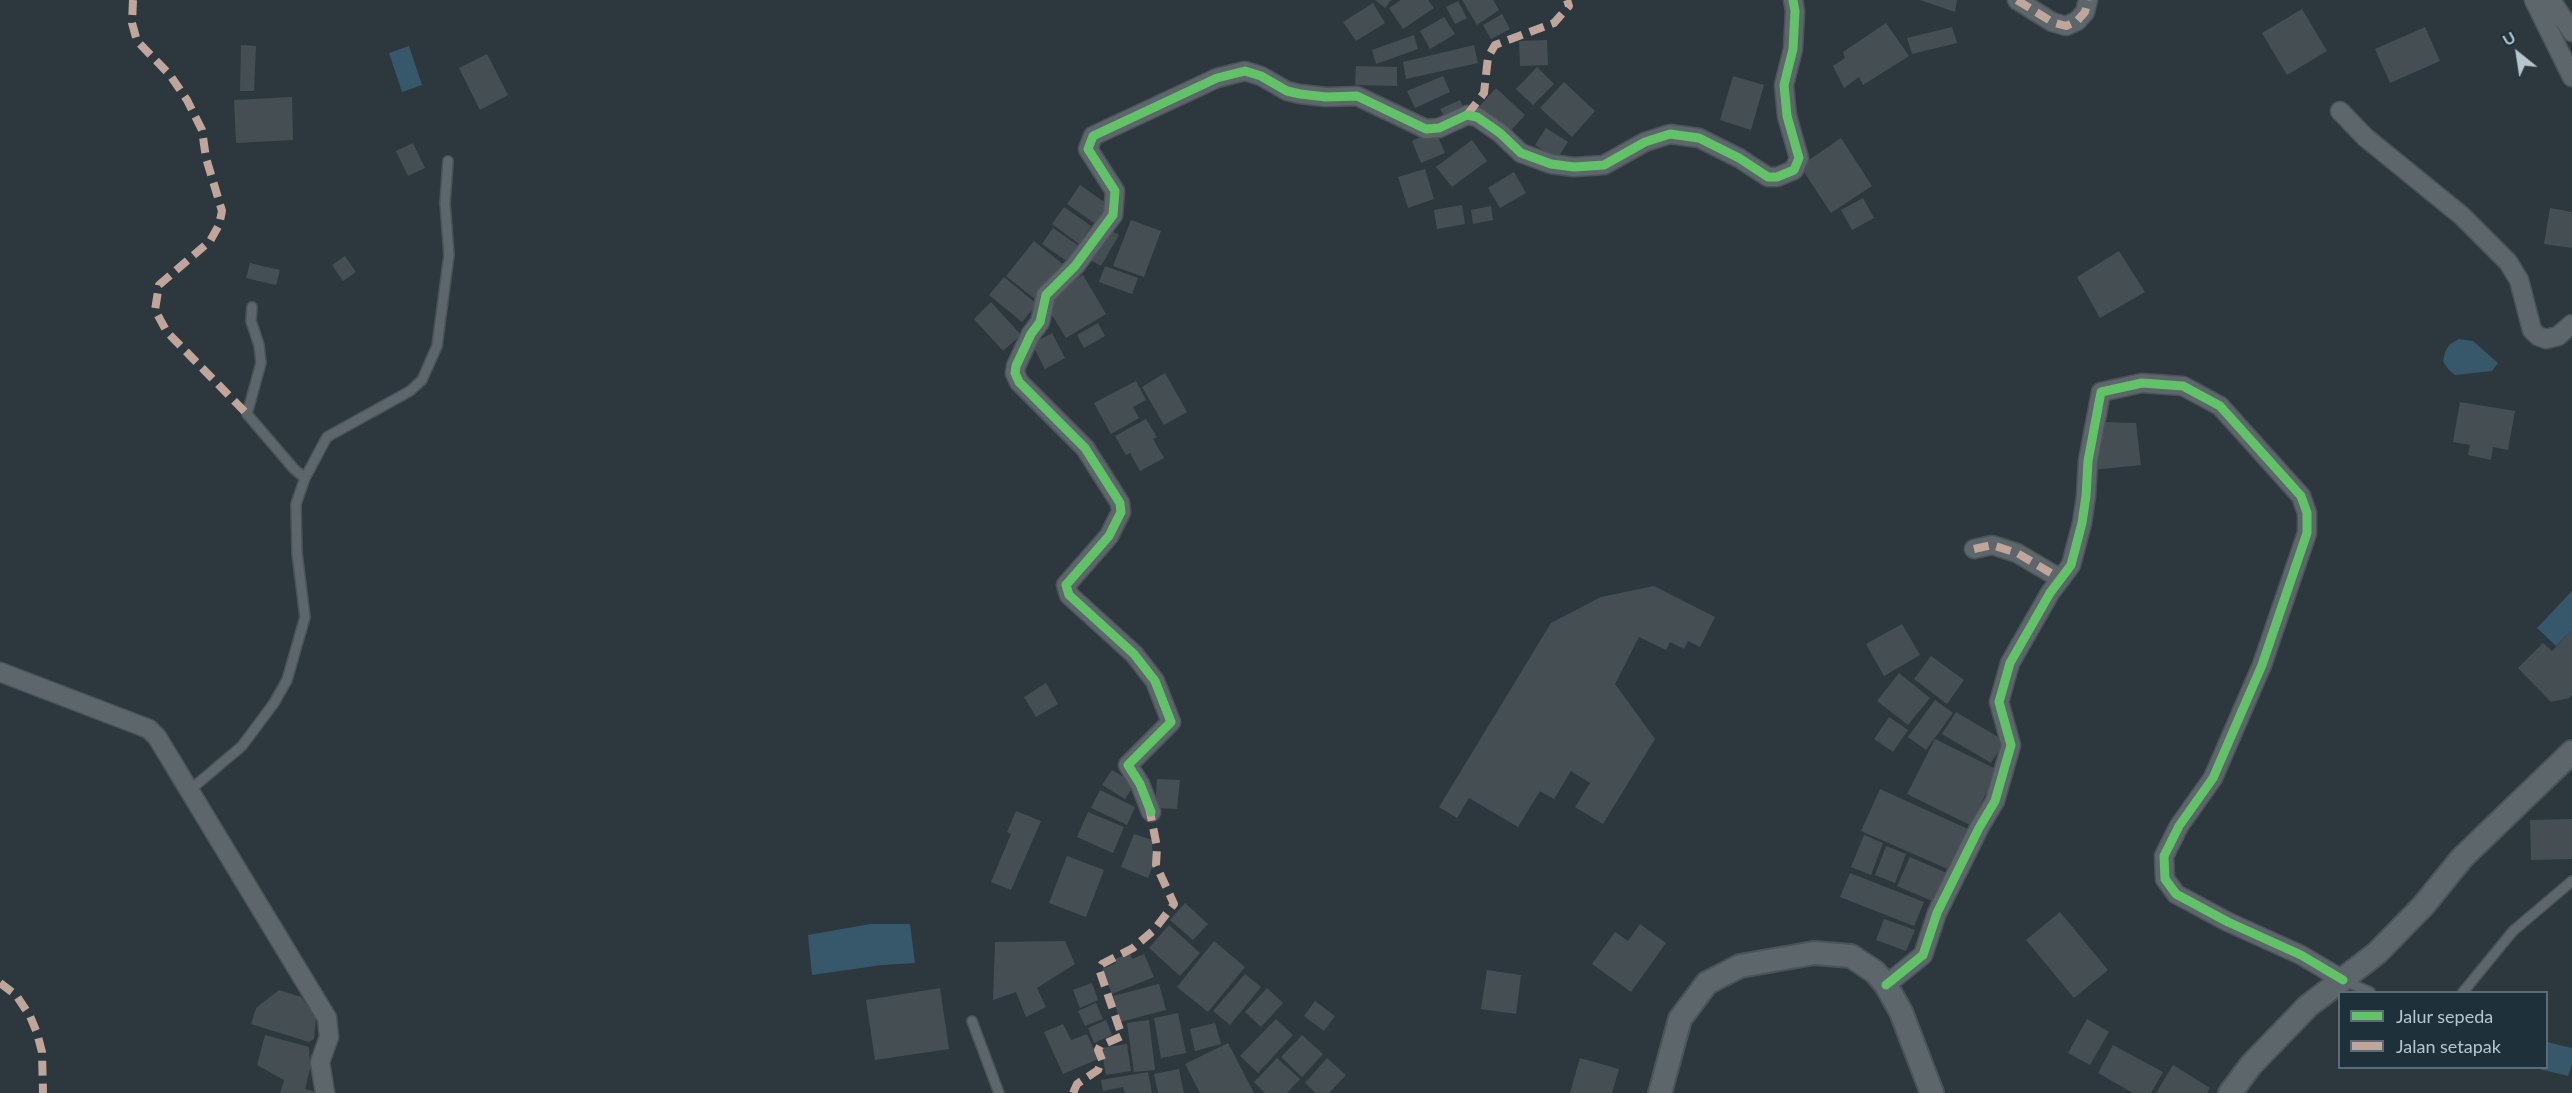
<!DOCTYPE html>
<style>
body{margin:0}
#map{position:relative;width:2572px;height:1093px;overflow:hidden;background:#2c383e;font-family:Lato,sans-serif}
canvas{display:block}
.legend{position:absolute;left:2338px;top:991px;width:210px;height:78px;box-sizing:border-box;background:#1e303a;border:2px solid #5b6c75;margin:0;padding:8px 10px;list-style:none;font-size:18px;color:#b7c5ce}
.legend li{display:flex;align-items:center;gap:12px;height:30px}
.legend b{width:30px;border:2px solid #5b6c75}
.north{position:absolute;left:2488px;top:24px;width:60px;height:60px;-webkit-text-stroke:4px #1e303a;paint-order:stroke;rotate:330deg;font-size:16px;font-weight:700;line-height:24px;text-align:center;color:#b7c5ce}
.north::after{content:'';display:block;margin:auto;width:21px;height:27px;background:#b7c5ce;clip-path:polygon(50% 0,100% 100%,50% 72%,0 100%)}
</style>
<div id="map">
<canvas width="2572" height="1093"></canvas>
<ul class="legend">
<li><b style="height:8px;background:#61c268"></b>Jalur sepeda</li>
<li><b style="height:8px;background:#c0a59a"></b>Jalan setapak</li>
</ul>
<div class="north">U</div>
</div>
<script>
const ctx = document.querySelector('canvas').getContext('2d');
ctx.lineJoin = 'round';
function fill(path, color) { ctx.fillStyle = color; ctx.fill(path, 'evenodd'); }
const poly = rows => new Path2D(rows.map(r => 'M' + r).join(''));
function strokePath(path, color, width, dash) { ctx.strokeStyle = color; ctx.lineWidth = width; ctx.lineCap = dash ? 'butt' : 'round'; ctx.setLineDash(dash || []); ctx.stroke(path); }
const water = poly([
 [409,46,422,85,402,92,389,53],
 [2459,339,2473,341,2498,363,2492,371,2455,375,2448,369,2443,361,2445,352,2450,344],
 [2572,591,2572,630,2556,646,2537,628],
 [870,924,910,924,915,963,882,965,812,975,808,935],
 [2547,1042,2572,1048,2572,1064,2568,1076,2535,1068,2546,1068]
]);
const building = poly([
 [1375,0,1391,0,1385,8],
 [1401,0,1428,0,1434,8,1403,29,1389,8],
 [1462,0,1493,0,1499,10,1477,25],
 [1920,0,1957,0,1955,12],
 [1458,1,1467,18,1455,24,1446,7],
 [1373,3,1385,23,1356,41,1343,22],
 [2302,9,2327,51,2287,75,2262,33],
 [1502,14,1510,29,1491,39,1483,25],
 [1444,17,1455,34,1430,49,1420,31],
 [1886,23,1909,56,1863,85,1859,77,1844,88,1833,66,1845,58,1843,52],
 [1952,27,1957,43,1912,54,1907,38],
 [2425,27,2440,61,2390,83,2375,49],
 [1414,35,1418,49,1376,64,1372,50],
 [1547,40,1548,65,1520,66,1519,41],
 [241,45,256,46,254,91,240,91],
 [1474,45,1478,63,1406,79,1403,62],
 [487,54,508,95,480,110,459,68],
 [1356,66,1397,67,1397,86,1355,85],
 [1537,67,1554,84,1533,105,1516,89],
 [1443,76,1450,92,1415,108,1407,91],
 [1733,76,1764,85,1751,130,1720,120],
 [1564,82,1595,111,1572,137,1540,108],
 [1496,88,1525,115,1507,135,1478,108],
 [292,97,293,140,236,143,234,100],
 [1460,100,1465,111,1446,120,1440,109],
 [1546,128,1568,142,1557,159,1535,145],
 [1435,130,1445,153,1421,163,1412,141],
 [1841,138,1872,186,1831,213,1800,166],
 [1472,140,1487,161,1452,187,1436,167],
 [413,143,425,168,408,176,396,151],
 [1425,169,1434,199,1408,208,1398,177],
 [1514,172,1526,193,1500,208,1488,188],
 [1080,185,1110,206,1097,225,1067,204],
 [1863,198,1874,218,1852,230,1841,210],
 [1462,205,1465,224,1437,229,1434,210],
 [1491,206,1493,220,1473,224,1471,210],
 [1064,207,1091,226,1079,244,1052,224],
 [2550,208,2572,212,2572,248,2544,244],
 [1131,220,1161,231,1144,277,1113,266],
 [1105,227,1119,235,1101,266,1087,258],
 [1053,228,1079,246,1068,262,1042,244],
 [1034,241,1064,265,1036,300,1006,276],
 [2119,251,2145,292,2100,318,2077,277],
 [345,256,356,272,343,281,332,265],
 [250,263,280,270,276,285,246,278],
 [1105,266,1138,278,1132,294,1099,282],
 [1083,275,1106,314,1066,338,1047,307,1054,303,1050,295],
 [1004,277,1037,304,1022,322,989,295],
 [991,302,1021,335,1003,351,974,319],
 [1098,323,1105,336,1084,348,1077,335],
 [1052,333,1065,358,1045,369,1032,344],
 [1165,373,1187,412,1164,425,1142,387],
 [1136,381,1146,400,1133,407,1139,418,1111,434,1094,403],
 [2460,402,2515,411,2508,450,2493,447,2491,460,2468,455,2470,445,2453,442],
 [1146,419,1157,437,1153,439,1164,458,1140,471,1130,453,1126,455,1115,436],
 [2101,422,2136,423,2141,465,2092,470],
 [1654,586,1715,617,1700,647,1688,641,1684,649,1670,642,1666,650,1639,637,1615,684,1655,739,1603,824,1575,807,1590,783,1571,771,1554,799,1540,791,1518,827,1469,798,1457,818,1439,807,1551,623,1601,597],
 [1902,624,1920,655,1884,676,1866,644],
 [2572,630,2572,695,2569,698,2551,702,2518,668,2543,643,2552,651],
 [1931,656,1964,680,1947,704,1914,679],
 [1899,673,1930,698,1908,725,1877,701],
 [1046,683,1058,704,1036,717,1024,697],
 [1935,700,1953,713,1926,750,1908,737],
 [1956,712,2005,741,1991,763,1942,734],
 [1889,717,1908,730,1893,752,1874,739],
 [1935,739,1998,770,1970,825,1907,794],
 [1112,770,1135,784,1125,799,1102,785],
 [1157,779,1180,780,1177,809,1155,808],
 [1880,789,1968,829,1950,870,1861,831],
 [1100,790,1135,807,1127,825,1091,808],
 [1016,811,1041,821,1011,890,991,882,1011,834,1007,832],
 [1088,812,1124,827,1113,853,1077,837],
 [2572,819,2572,859,2531,860,2530,820],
 [1134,834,1152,840,1153,865,1148,878,1121,867],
 [1864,835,1883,843,1871,875,1851,867],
 [1886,846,1906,854,1895,883,1875,875],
 [1067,856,1104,870,1086,917,1049,903],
 [1910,857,1949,874,1937,903,1897,886],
 [1850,873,1924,902,1914,926,1840,897],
 [1185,903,1208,924,1193,940,1170,920],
 [2060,912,2108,970,2074,998,2026,940],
 [1884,919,1915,930,1906,951,1876,940],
 [1640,924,1666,943,1631,992,1592,964,1615,932,1628,941],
 [1169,925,1200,953,1180,976,1149,948],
 [1065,941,1075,964,1037,988,1046,1007,1026,1017,1016,992,993,1000,995,942],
 [1214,941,1245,967,1208,1012,1177,987],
 [1130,953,1132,959,1144,954,1154,977,1112,994,1102,969,1116,963,1115,959],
 [1487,970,1521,975,1516,1014,1481,1009],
 [1245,974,1261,987,1230,1025,1213,1011],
 [1092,983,1098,1000,1080,1008,1073,990],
 [1159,984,1166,1010,1120,1022,1113,996],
 [940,988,949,1049,875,1060,866,1000],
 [1267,988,1283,1003,1261,1027,1245,1012],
 [279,990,301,997,316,1017,314,1039,309,1042,251,1024,256,1008],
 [1315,1001,1335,1016,1324,1031,1304,1016],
 [1096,1003,1103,1019,1085,1026,1078,1011],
 [1178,1013,1186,1053,1161,1058,1154,1018],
 [1276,1019,1293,1035,1258,1073,1240,1056],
 [2087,1019,2109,1032,2090,1065,2068,1053],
 [1106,1020,1112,1035,1094,1043,1088,1028],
 [1149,1020,1155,1070,1134,1072,1127,1023],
 [1215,1023,1221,1044,1195,1051,1190,1029],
 [1063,1024,1071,1040,1087,1034,1098,1059,1063,1074,1044,1032],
 [265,1035,309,1047,310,1069,305,1089,320,1093,280,1093,284,1080,257,1065],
 [1302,1035,1323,1054,1302,1077,1281,1057],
 [1228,1043,1254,1093,1200,1093,1185,1064],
 [1127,1044,1131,1071,1106,1075,1101,1048],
 [2113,1045,2163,1072,2151,1093,2133,1093,2098,1073],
 [1277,1058,1300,1079,1287,1093,1265,1093,1254,1082],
 [1327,1058,1346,1075,1329,1093,1316,1093,1305,1083],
 [1580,1058,1619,1069,1612,1093,1570,1093],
 [2173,1065,2210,1088,2207,1093,2156,1093],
 [1179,1069,1184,1093,1158,1093,1154,1074],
 [1148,1072,1152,1093,1125,1093,1123,1087,1103,1091,1101,1080]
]);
const service = poly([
 [252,307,251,321,259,345,261,363,247,414,294,469,305,478],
 [190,790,242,746,274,703,287,680,305,617,297,553,296,504,305,478,327,437,410,391,422,380,437,346,449,255,445,203,448,161],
 [2345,981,2370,992],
 [2463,992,2513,931,2572,881],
 [972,1021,999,1093]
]);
const minor = poly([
 [2017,0,2052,22,2066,26,2077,21,2085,12,2088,0],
 [2534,0,2572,77],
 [2551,0,2572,32],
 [2340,111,2365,137,2462,216,2508,262,2519,280,2532,330,2538,336,2546,339,2558,336,2572,324],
 [1974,549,1992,545,2017,553,2061,579],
 [0,672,149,729,157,737,327,1018,329,1037,320,1062,325,1093],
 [1151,812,1140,784,1128,765,1171,722,1155,681,1134,654,1069,595,1066,585,1109,536,1121,512,1120,503,1085,448,1019,382,1015,373,1016,366,1031,334,1040,322,1046,295,1075,266,1113,215,1115,191,1088,149,1093,136,1217,78,1245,71,1261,76,1287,91,1300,94,1326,97,1357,96,1426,129,1439,128,1467,115,1477,117,1500,133,1521,153,1551,164,1574,167,1604,165,1645,142,1670,134,1699,138,1739,158,1768,177,1777,177,1794,170,1799,158,1787,116,1784,85,1793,49,1795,11,1793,0],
 [1886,985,1923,955,1937,913,1979,828,1995,801,2011,745,1999,702,2010,663,2050,593,2071,565,2082,523,2086,496,2088,461,2101,392,2142,383,2183,386,2220,406,2301,496,2307,513,2307,533,2262,665,2213,778,2179,826,2164,856,2165,879,2176,894,2228,922,2301,955,2343,980]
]);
const tertiary = poly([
 [1660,1093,1680,1019,1707,983,1740,966,1814,953,1851,956,1875,972,1886,985,1901,1012,1932,1093],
 [2230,1093,2251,1065,2308,1006,2377,953,2423,906,2462,858,2572,752]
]);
const quiet = poly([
 [133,0,132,23,137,41,170,75,187,100,202,130,206,158,222,211,219,225,210,241,159,285,155,310,167,332,247,414],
 [2017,0,2052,22,2066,26,2077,21,2085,12,2088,0],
 [1467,115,1484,93,1488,57,1495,45,1554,23,1569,6,1567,0],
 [1974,549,1992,545,2017,553,2061,579],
 [0,983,16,995,30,1016,37,1033,42,1052,43,1093],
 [1073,1093,1077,1084,1098,1070,1102,1060,1098,1050,1100,1046,1122,1036,1099,969,1102,964,1133,948,1154,930,1174,904,1156,865,1157,847,1149,807]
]);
const cycleway = poly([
 [1151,812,1140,784,1128,765,1171,722,1155,681,1134,654,1069,595,1066,585,1109,536,1121,512,1120,503,1085,448,1019,382,1015,373,1016,366,1031,334,1040,322,1046,295,1075,266,1113,215,1115,191,1088,149,1093,136,1217,78,1245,71,1261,76,1287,91,1300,94,1326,97,1357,96,1426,129,1439,128,1467,115,1477,117,1500,133,1521,153,1551,164,1574,167,1604,165,1645,142,1670,134,1699,138,1739,158,1768,177,1777,177,1794,170,1799,158,1787,116,1784,85,1793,49,1795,11,1793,0],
 [1886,985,1923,955,1937,913,1979,828,1995,801,2011,745,1999,702,2010,663,2050,593,2071,565,2082,523,2086,496,2088,461,2101,392,2142,383,2183,386,2220,406,2301,496,2307,513,2307,533,2262,665,2213,778,2179,826,2164,856,2165,879,2176,894,2228,922,2301,955,2343,980]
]);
fill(water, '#36586a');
fill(building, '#454f53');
strokePath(service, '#4b5358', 12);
strokePath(minor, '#4b5358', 21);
strokePath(tertiary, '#4b5358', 26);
strokePath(service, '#5d666b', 9);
strokePath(minor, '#5d666b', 18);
strokePath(tertiary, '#5d666b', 22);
strokePath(quiet, '#c0a59a', 8, [15, 8]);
strokePath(cycleway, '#61c268', 9);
</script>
